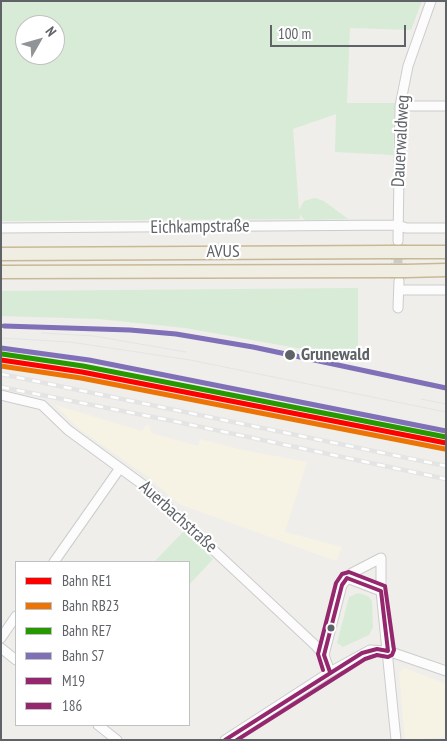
<!DOCTYPE html>
<meta charset="utf-8">
<style>
body{margin:0}
#map{position:relative;width:447px;height:741px;overflow:hidden;background:#efeeea;font-family:"PT Sans Narrow",sans-serif}
canvas{display:block}
.frame{position:absolute;inset:0;border:2px solid #5f6368;pointer-events:none}
.legend{position:absolute;left:15px;top:561px;width:175px;height:165px;box-sizing:border-box;background:#fff;border:1px solid #bfc1c3;margin:0;padding:6px 9px;list-style:none;font-size:15px;color:#5f6368}
.legend li{display:flex;align-items:center;gap:10px;height:25px}
.legend b{width:25px;border:1px solid #bfc1c3}
.north{position:absolute;left:15px;top:15px;width:50px;height:50px;box-sizing:border-box;background:#fff;border:1px solid #bfc1c3;border-radius:50%;rotate:52deg;font-size:14px;font-weight:700;line-height:20px;text-align:center;color:#5f6368}
.north::after{content:'';display:block;margin:auto;width:18px;height:22px;background:#919496;clip-path:polygon(50% 0,100% 100%,50% 72%,0 100%)}
.scale{position:absolute;left:270px;top:25px;width:136px;height:22px;box-sizing:border-box;border:2px solid #5f6368;border-top:0;padding-left:6px;font-size:15px;line-height:18px;white-space:nowrap;color:#5f6368;-webkit-text-stroke:4px #fff;paint-order:stroke}
</style>
<div id="map">
<canvas width="447" height="741"></canvas>
<div class="frame"></div>
<ul class="legend">
<li><b style="height:6px;background:#f00"></b>Bahn RE1</li>
<li><b style="height:6px;background:#eb7405"></b>Bahn RB23</li>
<li><b style="height:6px;background:#269900"></b>Bahn RE7</li>
<li><b style="height:6px;background:#8070b7"></b>Bahn S7</li>
<li><b style="height:6px;background:#95276e"></b>M19</li>
<li><b style="height:6px;background:#95276e"></b>186</li>
</ul>
<div class="north">N</div>
<div class="scale">100 m</div>
</div>
<script>
const ctx = document.querySelector('canvas').getContext('2d');
ctx.lineJoin = 'round';
function fill(path, color) { ctx.fillStyle = color; ctx.fill(path, 'evenodd'); }
const poly = rows => new Path2D(rows.map(r => 'M' + r).join(''));
function strokePath(path, color, width, dash) { ctx.strokeStyle = color; ctx.lineWidth = width; ctx.lineCap = dash ? 'butt' : 'round'; ctx.setLineDash(dash || []); ctx.stroke(path); }
function drawText(font, color, halo, rows, align = 'center') {
  ctx.font = font + ' "PT Sans Narrow",sans-serif'; ctx.lineWidth = 4.5; ctx.setLineDash([]); ctx.textBaseline = 'middle'; ctx.strokeStyle = halo; ctx.fillStyle = color; for (const [text, x, y, turn = 0] of rows) {
    ctx.save(); ctx.translate(x, y); ctx.rotate((+turn || 0) * Math.PI / 180); ctx.textAlign = isNaN(turn) ? turn : align; if (halo) ctx.strokeText(text, 0, 0); ctx.fillText(text, 0, 0); ctx.restore();
  }
}
const commercial = poly([
 [55,405,142,431,146,425,150,426,151,433,198,446,200,439,238,449,307,462,285,532,342,547,336,561,179,504,148,477,78,428],
 [404,668,446,684,446,737,405,740,399,672]
]);
const green = poly([
 [1,1,422,1,411,30,350,28,347,103,395,103,393,155,335,152,336,114,293,129,299,210,304,201,315,198,324,201,348,219,305,220,300,215,300,219,1,221],
 [25,25,55,25,55,55,25,55],
 [358,288,358,359,185,328,99,319,1,316,1,291],
 [184,531,213,559,189,585,189,562,154,562],
 [358,593,368,596,372,601,373,627,369,635,343,647,337,643,349,597]
]);
const minorTunnel = poly([
 [398,241,398,275]
]);
const minor = poly([
 [400,106,446,106],
 [1,228,398,225,406,228,446,228],
 [398,241,400,106,408,66,431,1],
 [399,290,446,290],
 [398,308,399,281],
 [1,395,42,405,68,430,146,487,316,646,324,655,330,672],
 [54,562,120,468],
 [347,578,381,591],
 [1,638,16,616],
 [1,648,16,660],
 [324,655,342,585,352,573,381,558,381,591,396,740],
 [98,725,117,740],
 [225,740,330,672,370,650,388,651,446,671]
]);
const highway = poly([
 [406,252,446,252],
 [1,254,391,252],
 [406,271,446,270],
 [1,272,391,271]
]);
const tram = poly([
 [42,333,94,336,186,352],
 [1,338,70,342,190,360,446,412],
 [421,399,446,404]
]);
const rail = poly([
 [1,374,446,466],
 [1,387,173,421,446,479]
]);
const highwayBridge = poly([
 [391,252,406,252],
 [391,271,406,271]
]);
const bus1 = poly([
 [225,740,362,653,377,649,388,651,381,591,347,578,342,585,324,655,330,672]
]);
const bus2 = poly([
 [237,740,365,659,377,655,388,657,392,655,394,650,385,586,349,572,342,574,336,583,318,654,323,670]
]);
const rail1 = poly([
 [1,360,82,372,446,443]
]);
const rail2 = poly([
 [1,366,81,378,445,449]
]);
const rail3 = poly([
 [2,354,83,366,446,437]
]);
const rail4 = poly([
 [4,326,130,330,176,334,253,347,446,388],
 [1,348,89,360,446,431]
]);
const markers = [
 [290,355,6,"#5f6368"],
 [331,628,4.5,"#5f6368"]
];
const streetNames = [
 ["Dauerwaldweg",401,141,-87],
 ["Eichkampstraße",200,227,-1],
 ["AVUS",223,252],
 ["Auerbachstraße",178,517,42]
];
const stopNames = [
 ["Grunewald",301,355]
];
fill(commercial, '#f7f3e4');
fill(green, '#d8ebd6');
strokePath(minorTunnel, '#cbcbca', 9, [9, 4.5]);
strokePath(minor, '#cbcccc', 11);
strokePath(highway, '#c8b996', 15);
strokePath(minor, '#fdfcfc', 9);
strokePath(highway, '#f0ede3', 12);
strokePath(tram, '#e4e4e4', 1);
strokePath(rail, '#e4e4e4', 4.5);
strokePath(rail, '#fff', 2.5, [8]);
strokePath(highwayBridge, '#c8b996', 15, []);
strokePath(highwayBridge, '#f0ede3', 12);
strokePath(bus1, '#95276e', 4);
strokePath(bus2, '#95276e', 4);
strokePath(rail1, '#f00', 5);
strokePath(rail2, '#eb7405', 5);
strokePath(rail3, '#269900', 5);
strokePath(rail4, '#8070b7', 5);
for (const [x, y, r, color] of markers) { const dot = new Path2D(); dot.arc(x, y, r, 0, 2 * Math.PI); ctx.fillStyle = color; ctx.fill(dot); strokePath(dot, '#fff', 2); }
drawText('18px', '#5f6368', '#fff', streetNames);
drawText('bold 18px', '#5f6368', '#fff', stopNames, 'left');
</script>
